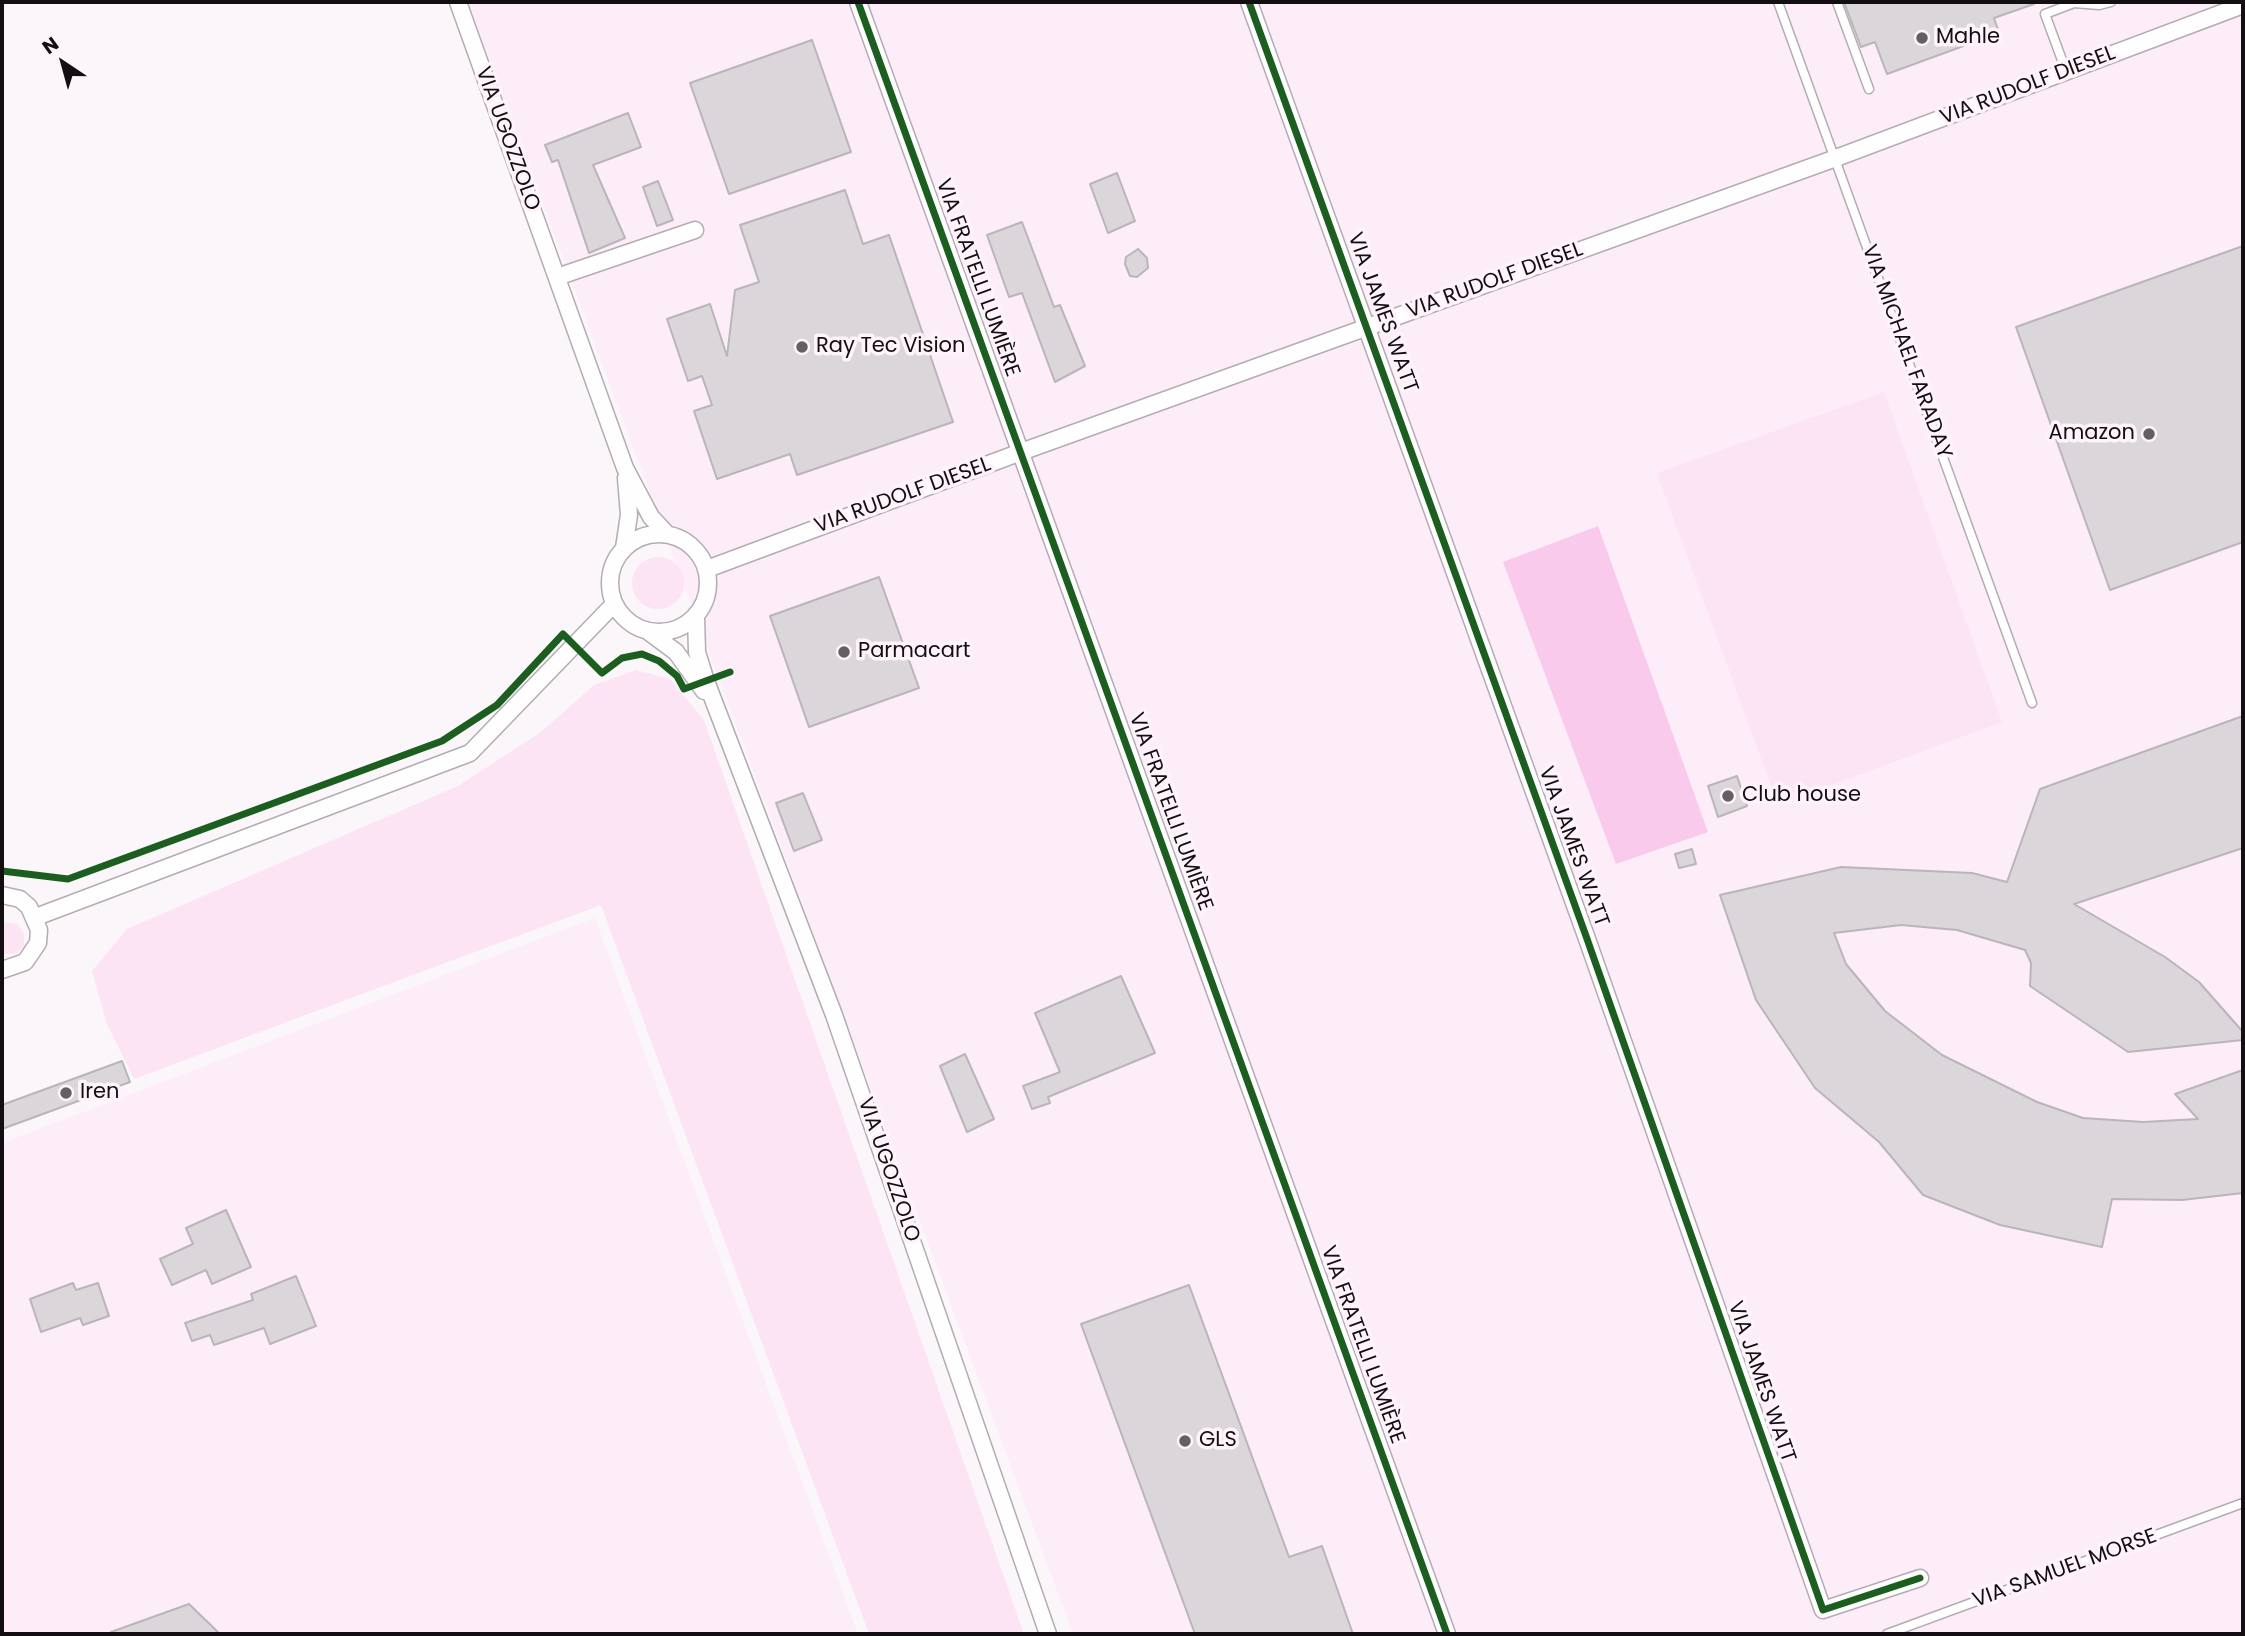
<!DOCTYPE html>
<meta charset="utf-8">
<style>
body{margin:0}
#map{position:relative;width:2245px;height:1636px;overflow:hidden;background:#fbf6fa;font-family:Poppins,sans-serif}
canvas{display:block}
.frame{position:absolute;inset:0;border:4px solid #130e12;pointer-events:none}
.north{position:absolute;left:28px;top:28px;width:70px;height:70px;-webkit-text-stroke:5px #fef3fb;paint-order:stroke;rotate:324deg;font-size:19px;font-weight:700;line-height:28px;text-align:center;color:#130e12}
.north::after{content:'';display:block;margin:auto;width:24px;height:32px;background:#130e12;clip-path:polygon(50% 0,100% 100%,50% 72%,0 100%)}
</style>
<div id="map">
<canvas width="2245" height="1636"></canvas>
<div class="frame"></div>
<div class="north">N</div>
</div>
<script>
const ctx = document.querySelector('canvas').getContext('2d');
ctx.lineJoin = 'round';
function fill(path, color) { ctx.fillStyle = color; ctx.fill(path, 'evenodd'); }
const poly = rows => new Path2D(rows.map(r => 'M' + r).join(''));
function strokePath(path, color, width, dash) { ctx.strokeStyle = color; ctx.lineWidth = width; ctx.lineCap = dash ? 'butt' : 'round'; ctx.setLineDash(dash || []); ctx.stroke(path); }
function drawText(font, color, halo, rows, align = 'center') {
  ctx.font = font + ' Poppins,sans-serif'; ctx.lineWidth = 7; ctx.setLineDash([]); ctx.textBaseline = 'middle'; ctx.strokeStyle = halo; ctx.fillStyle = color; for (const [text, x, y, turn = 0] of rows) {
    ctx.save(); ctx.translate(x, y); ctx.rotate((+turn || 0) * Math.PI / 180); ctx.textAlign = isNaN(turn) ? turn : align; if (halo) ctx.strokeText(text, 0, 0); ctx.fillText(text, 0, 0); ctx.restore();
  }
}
const built = poly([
 [468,2,2243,2,2243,1634,1073,1634],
 [595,918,858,1634,2,1634,2,1143]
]);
const green = poly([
 [1884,392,2002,722,1778,805,1657,473],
 '632 583a26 26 0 1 1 52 0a26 26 0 1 1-52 0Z',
 [636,670,670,679,704,720,1024,1634,869,1634,601,905,134,1079,107,1024,92,971,127,929,458,786,541,732,594,685],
 [2,922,18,924,24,934,24,946,16,954,2,954]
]);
const water = poly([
 [1598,526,1708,832,1616,864,1503,562]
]);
const building = poly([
 [1844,2,2034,2,2034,4,1994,18,1999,33,1887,74,1875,42,1861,47,1844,2],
 [812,40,851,152,729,194,690,83,812,40],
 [628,113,641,147,593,165,625,238,589,253,558,160,552,162,545,145,628,113],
 [1117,173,1135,221,1108,233,1090,184,1117,173],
 [658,181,673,220,657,226,643,187,658,181],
 [845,190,863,244,889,235,953,422,797,475,790,454,717,479,694,411,712,405,702,376,688,381,667,319,710,304,727,356,735,290,759,282,740,225,845,190],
 [1022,222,1054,307,1060,305,1085,366,1055,382,1022,293,1009,297,987,235,1022,222],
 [2243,246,2243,542,2110,590,2016,327,2243,246],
 [1138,249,1147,258,1148,268,1137,277,1130,276,1125,264,1126,257,1138,249],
 [879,577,919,688,809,727,770,616,879,577],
 [2243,716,2243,848,2074,904,2165,957,2199,982,2243,1032,2243,1040,2128,1052,2030,986,2031,963,2025,950,1957,930,1901,925,1834,933,1846,964,1885,1011,1942,1055,2037,1102,2083,1118,2143,1122,2198,1119,2175,1094,2243,1070,2243,1193,2182,1200,2112,1199,2102,1247,2000,1225,1923,1195,1879,1142,1815,1088,1756,1000,1720,895,1841,867,1972,873,2007,882,2040,789,2243,716],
 [1737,776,1747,806,1718,817,1708,786,1737,776],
 [803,793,822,840,794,851,776,803,803,793],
 [1692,849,1696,864,1679,868,1675,854,1692,849],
 [1121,976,1155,1053,1048,1097,1050,1103,1032,1109,1023,1086,1060,1072,1035,1013,1121,976],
 [965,1054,994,1119,967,1132,940,1066,965,1054],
 [122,1061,130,1082,2,1129,2,1105,122,1061],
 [226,1210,251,1267,212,1284,206,1270,172,1285,160,1259,193,1244,186,1228,226,1210],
 [296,1276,316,1326,270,1344,264,1328,214,1345,210,1335,192,1341,185,1323,253,1300,251,1294,296,1276],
 [73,1283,76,1290,98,1283,109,1316,83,1325,80,1318,41,1332,30,1299,73,1283],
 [1189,1285,1289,1557,1322,1546,1353,1634,1195,1634,1081,1324,1189,1285],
 [189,1604,220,1634,111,1634,111,1632,189,1604]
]);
const service = poly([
 [1778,2,2032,703],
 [1837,2,1869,89],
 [2066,71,2045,14,2074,3,2099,5,2111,2],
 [1887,1634,2243,1503]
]);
const minor = poly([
 [458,2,625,468,651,517,667,534],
 [858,2,1447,1634],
 [1249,2,1586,936,1823,1610,1920,1578],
 [557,277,695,230],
 '610 583a49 49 0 1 1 98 0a49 49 0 1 1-98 0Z',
 [624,548,629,515,626,478],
 [707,569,1021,452,1836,158,2243,5],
 [696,617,697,652,706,681,834,1015,1048,1634],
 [649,632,676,652,704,691],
 [2,895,20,899,29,907,39,930,38,943,25,962,2,970],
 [36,917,470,753,614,604]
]);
const cycleway = poly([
 [858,2,1447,1634],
 [1249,2,1586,936,1823,1610,1920,1578],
 [2,871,68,879,442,741,497,705,563,634,602,673,622,658,642,654,659,661,677,676,684,689,730,672]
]);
const markers = [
 [1922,38,7,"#645f63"],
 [802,347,7,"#645f63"],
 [2149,434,7,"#645f63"],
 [844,652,7,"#645f63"],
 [1728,796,7,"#645f63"],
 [66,1093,7,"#645f63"],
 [1185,1441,7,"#645f63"]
];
const poiNames = [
 ["Mahle",1936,38],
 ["Ray Tec Vision",816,347],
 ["Amazon",2135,434,"right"],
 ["Parmacart",858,652],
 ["Club house",1742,796],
 ["Iren",80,1093],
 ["GLS",1199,1441]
];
const streetNames = [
 ["VIA RUDOLF DIESEL",2028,86,-21],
 ["VIA UGOZZOLO",507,139,70],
 ["VIA FRATELLI LUMIÈRE",977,278,70],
 ["VIA RUDOLF DIESEL",1495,281,-20],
 ["VIA JAMES WATT",1382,313,70],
 ["VIA MICHAEL FARADAY",1906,352,70],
 ["VIA RUDOLF DIESEL",903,496,-20],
 ["VIA FRATELLI LUMIÈRE",1170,812,70],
 ["VIA JAMES WATT",1573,847,70],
 ["VIA UGOZZOLO",888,1170,71],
 ["VIA FRATELLI LUMIÈRE",1362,1345,70],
 ["VIA JAMES WATT",1761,1382,71],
 ["VIA SAMUEL MORSE",2065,1569,-20]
];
fill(built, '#fdedf8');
fill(green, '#fce4f4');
fill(water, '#f9caeb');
fill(building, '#dbd6da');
strokePath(building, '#bab5b9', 2);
strokePath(service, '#b3adb1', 11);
strokePath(minor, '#b3adb1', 19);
strokePath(service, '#fefefe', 8);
strokePath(minor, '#fefefe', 16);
strokePath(cycleway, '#1b5e20', 7);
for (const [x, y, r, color] of markers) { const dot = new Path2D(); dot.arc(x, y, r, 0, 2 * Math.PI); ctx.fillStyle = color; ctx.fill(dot); strokePath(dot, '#fef3fb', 2.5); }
drawText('21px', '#130e12', '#fef3fb', poiNames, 'left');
drawText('21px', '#130e12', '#fef3fb', streetNames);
</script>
